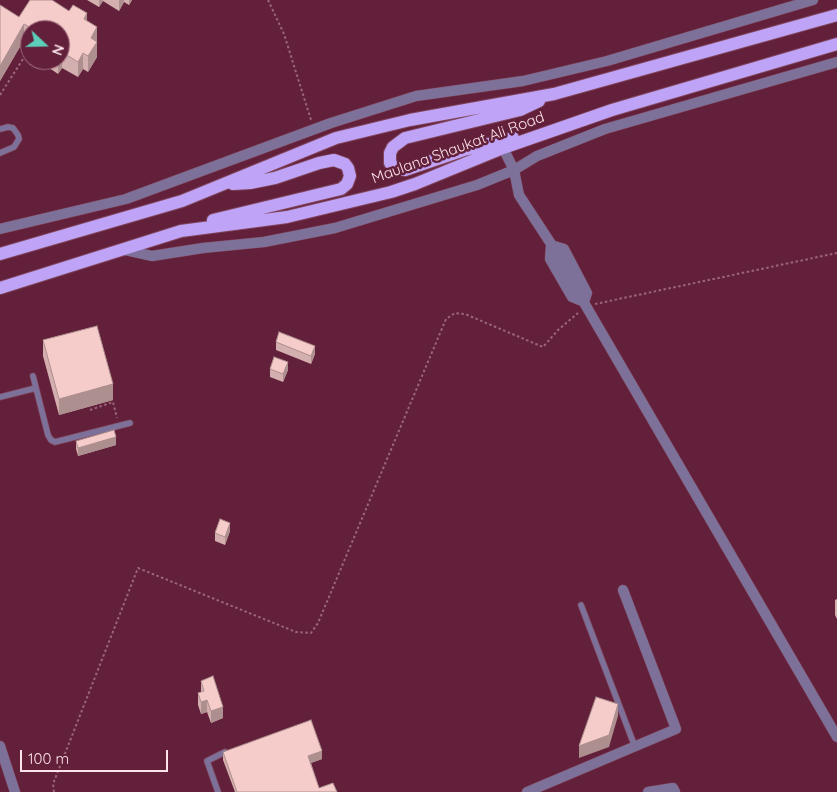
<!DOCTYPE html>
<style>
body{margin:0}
#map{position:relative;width:837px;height:792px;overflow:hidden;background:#63203a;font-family:Quicksand,sans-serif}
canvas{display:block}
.north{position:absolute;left:20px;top:20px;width:50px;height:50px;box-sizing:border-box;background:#63203a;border:1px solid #a16e80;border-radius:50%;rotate:111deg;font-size:14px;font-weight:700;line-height:20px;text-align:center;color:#fde3ea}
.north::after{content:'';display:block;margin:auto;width:18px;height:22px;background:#5dceb9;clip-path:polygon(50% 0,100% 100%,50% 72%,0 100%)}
.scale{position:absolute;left:20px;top:750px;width:148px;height:22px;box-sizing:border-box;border:2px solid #fde3ea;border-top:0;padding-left:6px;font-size:15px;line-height:18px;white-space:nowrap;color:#fde3ea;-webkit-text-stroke:4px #63203a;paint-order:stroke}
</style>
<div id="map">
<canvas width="837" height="792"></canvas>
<div class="north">N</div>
<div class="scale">100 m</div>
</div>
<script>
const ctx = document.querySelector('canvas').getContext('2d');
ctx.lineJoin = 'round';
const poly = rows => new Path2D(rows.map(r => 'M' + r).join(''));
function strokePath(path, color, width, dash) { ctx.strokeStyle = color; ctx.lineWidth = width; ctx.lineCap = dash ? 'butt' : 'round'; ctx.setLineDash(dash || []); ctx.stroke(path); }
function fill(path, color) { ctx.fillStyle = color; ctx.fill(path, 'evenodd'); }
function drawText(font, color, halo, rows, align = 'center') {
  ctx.font = font + ' Quicksand,sans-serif'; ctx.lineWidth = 5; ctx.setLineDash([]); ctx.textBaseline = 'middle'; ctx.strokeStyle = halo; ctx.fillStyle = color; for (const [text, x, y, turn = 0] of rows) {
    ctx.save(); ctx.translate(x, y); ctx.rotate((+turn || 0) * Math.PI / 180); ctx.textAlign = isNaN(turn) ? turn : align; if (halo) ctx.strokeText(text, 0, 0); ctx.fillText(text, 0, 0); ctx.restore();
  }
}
const path = poly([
 [268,0,284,34,311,120],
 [0,95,23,59],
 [595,304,837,253],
 [90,410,113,402,117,418],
 [54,792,53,784,138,568,296,632,311,633,318,623,446,319,455,313,465,314,543,347,558,330,578,313]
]);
const service = poly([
 [0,129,8,127,13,128,18,135,19,139,14,147,0,153],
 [36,388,48,435,51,440,55,442,130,423],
 [0,397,36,388,33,376],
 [581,605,635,747],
 [218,792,207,761,225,752]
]);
const minor = poly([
 [503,148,514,170,519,195,559,256,586,306,837,737],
 [0,229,126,199,331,123,416,96,523,81,607,61,813,0],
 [551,245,564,249,587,293,584,302,572,297,550,259,551,245],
 [125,250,152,256,203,248,264,242,335,228,477,185,514,170,537,156,605,129,837,62],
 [0,746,15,792],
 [527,792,676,729,623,590],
 [648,792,673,788,675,792]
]);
const primary = poly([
 [513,138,464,150,405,170,395,168,390,163,390,153,393,147,405,138,520,110,539,101],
 [213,220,341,189,347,184,350,176,348,168,345,164,334,160,319,163,275,178,250,183,233,184],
 [0,254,182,201,336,138,410,120,554,94,837,15],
 [0,288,181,231,287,217,391,192,415,184,503,148,612,110,837,44]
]);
const wall = poly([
 [87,0,132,0,129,5,124,2,119,11,103,1,99,7],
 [0,5,19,17,87,21,97,43,97,57,88,72,83,69,78,77,62,68,58,74,45,65,45,60,60,60,60,30,30,30,30,43,24,40,0,81],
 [43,340,113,400,59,415,43,356],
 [276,342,315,354,311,364,276,350],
 [270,369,288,370,283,382,270,377],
 [76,441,116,445,78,456,76,449],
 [230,531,225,545,215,541,215,533],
 [837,599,837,619,835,615,835,600],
 [201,681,223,718,211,723,207,712,201,714,198,705,198,693,201,692],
 [223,752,322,759,311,763,319,788,337,792,235,792,223,760]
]);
const shadedWall = poly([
 [99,0,103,0,103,1,99,7],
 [119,0,124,0,124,2,119,11],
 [129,0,132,0,129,5],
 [87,13,87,29,84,19],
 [24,24,24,40,0,81,0,66],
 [97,27,97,57,88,72,88,56,91,38],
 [62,52,62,68,58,74,58,60,60,60,60,55],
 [83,53,83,69,78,77,78,62],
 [315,346,315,354,311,364,311,356],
 [288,362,288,370,283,382,283,374],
 [113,384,113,400,59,415,59,399],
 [116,437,116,445,78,456,78,448],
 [230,523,230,531,225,545,225,537],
 [207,700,207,712,201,714,201,702],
 [618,704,618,716,609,747,579,758,579,746],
 [223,707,223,718,211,723,211,711],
 [322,751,322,759,308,764,308,756]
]);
const building = poly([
 [30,0,52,0,69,11,73,5,87,13,84,19,97,27,91,38,97,42,88,56,83,53,78,62,62,52,60,55,60,30,35,30,24,24,0,66,0,5,19,17,30,0],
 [97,326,113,384,59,399,43,340,97,326],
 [279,332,315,346,311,356,276,342,279,332],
 [274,357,288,362,283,374,270,369,274,357],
 [114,430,116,437,78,448,76,441,114,430],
 [220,519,230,523,225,537,215,533,220,519],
 [213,676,223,707,211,711,207,700,201,702,198,693,204,691,201,681,213,676],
 [596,697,618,704,609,735,579,746,596,697],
 [311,720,322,751,308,756,319,788,333,783,337,792,237,792,223,752,311,720]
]);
const streetNames = [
 ["Maulana Shaukat Ali Road",458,148,-20]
];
strokePath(service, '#7f435a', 7);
strokePath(minor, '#7f435a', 11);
strokePath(primary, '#7f435a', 14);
strokePath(path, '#9a6679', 2, [2.5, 2.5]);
strokePath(service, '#7e7199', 5.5);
strokePath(minor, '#7e7199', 10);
strokePath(primary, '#bfa3f6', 12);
fill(wall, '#d4afaf');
fill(shadedWall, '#ac8f8e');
fill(building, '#f6cccb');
strokePath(building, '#ac8f8e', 1);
drawText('15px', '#fde3ea', '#63203a', streetNames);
</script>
